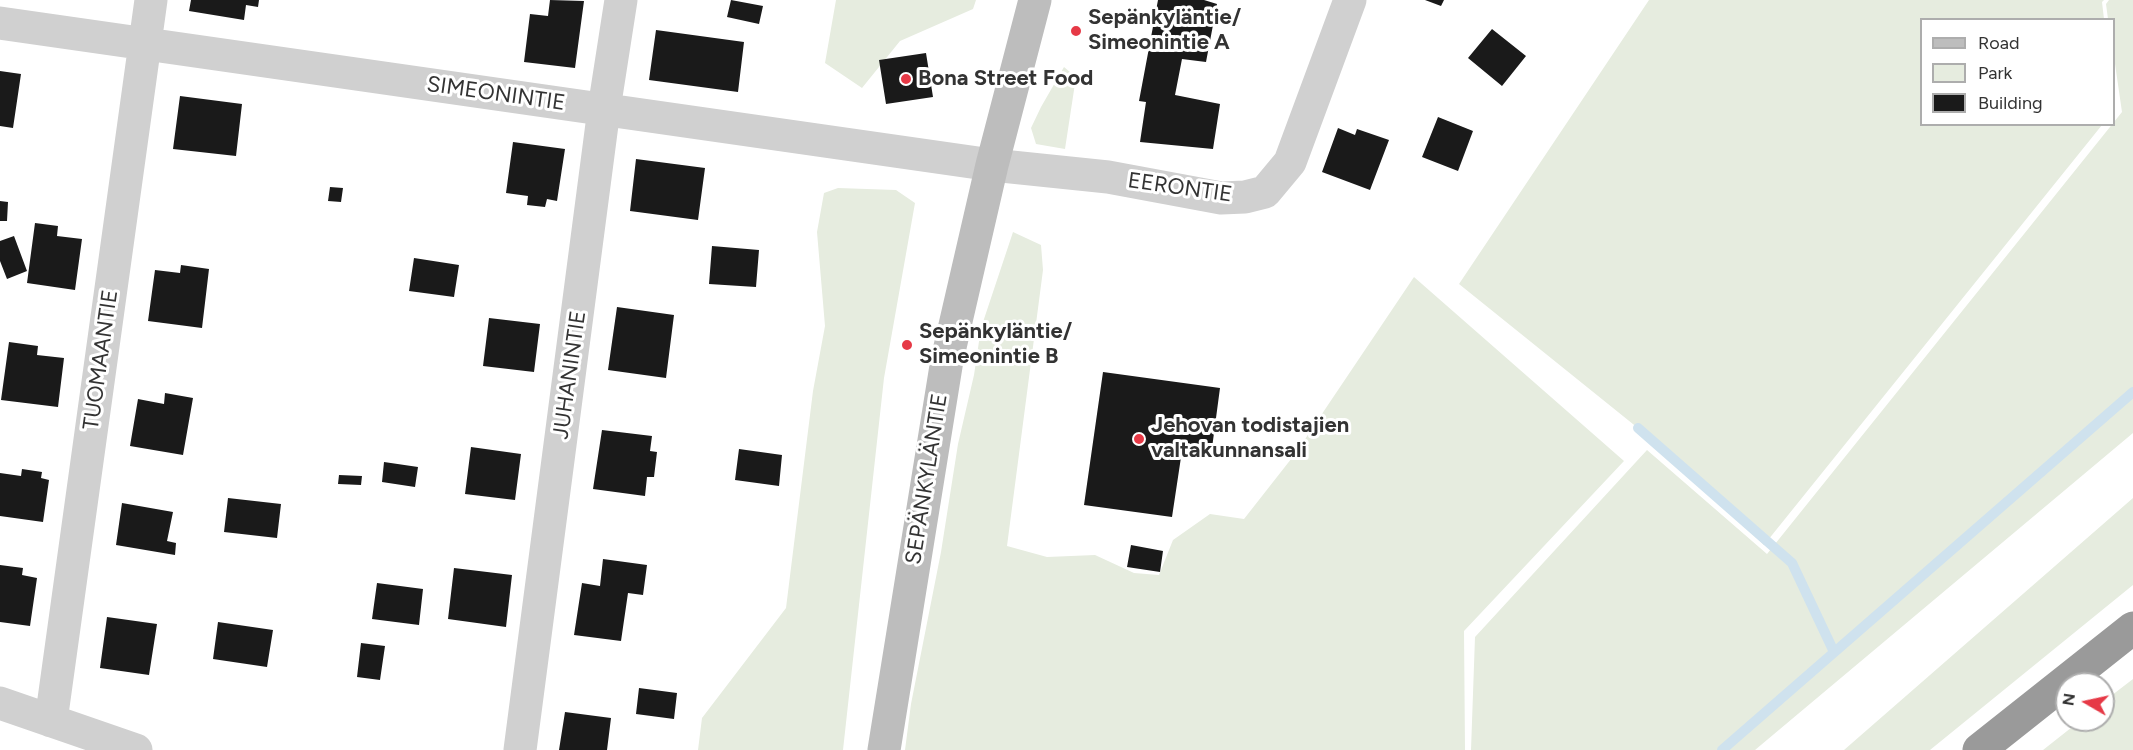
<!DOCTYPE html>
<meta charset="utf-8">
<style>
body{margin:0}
#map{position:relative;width:2133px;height:750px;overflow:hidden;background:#fff;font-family:Figtree,sans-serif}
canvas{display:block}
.legend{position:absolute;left:1920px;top:18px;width:195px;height:108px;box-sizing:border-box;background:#fff;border:2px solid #adadad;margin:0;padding:8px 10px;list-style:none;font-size:18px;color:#333}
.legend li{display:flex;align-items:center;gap:12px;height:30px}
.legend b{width:30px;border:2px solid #adadad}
.north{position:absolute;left:2055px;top:672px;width:60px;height:60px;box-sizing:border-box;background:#fff;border:2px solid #adadad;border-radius:50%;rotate:279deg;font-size:16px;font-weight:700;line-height:24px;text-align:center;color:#333}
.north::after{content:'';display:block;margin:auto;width:21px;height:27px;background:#e63946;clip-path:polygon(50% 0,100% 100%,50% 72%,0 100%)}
</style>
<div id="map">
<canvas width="2133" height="750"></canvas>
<ul class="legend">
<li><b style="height:8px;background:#bdbdbd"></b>Road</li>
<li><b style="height:16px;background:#e6ecdf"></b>Park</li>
<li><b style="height:16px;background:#1a1a1a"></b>Building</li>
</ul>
<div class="north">N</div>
</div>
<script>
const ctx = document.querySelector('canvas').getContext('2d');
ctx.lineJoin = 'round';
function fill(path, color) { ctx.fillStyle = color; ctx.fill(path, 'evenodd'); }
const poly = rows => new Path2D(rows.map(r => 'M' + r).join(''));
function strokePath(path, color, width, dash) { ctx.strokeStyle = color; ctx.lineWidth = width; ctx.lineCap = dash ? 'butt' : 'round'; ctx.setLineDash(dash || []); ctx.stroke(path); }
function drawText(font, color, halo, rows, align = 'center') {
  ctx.font = font + ' Figtree,sans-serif'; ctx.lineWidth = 6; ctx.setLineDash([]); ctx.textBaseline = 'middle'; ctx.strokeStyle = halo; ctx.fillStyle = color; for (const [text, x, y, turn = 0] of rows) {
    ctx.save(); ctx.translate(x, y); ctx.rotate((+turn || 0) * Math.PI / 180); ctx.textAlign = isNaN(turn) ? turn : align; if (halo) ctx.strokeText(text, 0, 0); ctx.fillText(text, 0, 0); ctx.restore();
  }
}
const green = poly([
 [836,0,976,0,973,9,900,41,862,88,825,63],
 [1649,0,2104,0,2102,2,2104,19,1922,20,1922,124,2102,125,1764,545,1654,441,1459,284],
 [2109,0,2133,0,2133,433,1755,750,1471,750,1475,637,1647,450,1767,554,2122,112,2114,57,2114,20,2108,19,2106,4],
 [1064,67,1076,77,1065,149,1036,144,1031,128,1041,107],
 [838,188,896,190,915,203,884,378,843,750,698,750,702,718,786,608,813,391,825,326,817,232,824,193],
 [1013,232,1041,245,1043,270,1007,546,1047,557,1095,555,1134,573,1159,575,1173,540,1210,514,1244,519,1295,454,1414,277,1624,461,1464,631,1465,750,905,750,911,704,941,552,958,444,974,375,981,328],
 [2133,498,2133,585,1930,750,1844,750],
 [2133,679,2133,750,2043,750,2081,720,2103,720,2103,702]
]);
const stream = poly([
 [1638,428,1792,563,1834,652],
 [1722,750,2133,392]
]);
const building = poly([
 [191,0,259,0,258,7,246,5,244,20,189,11],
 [550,0,584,1,575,68,524,62,530,14,548,16],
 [731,0,763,6,759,24,727,17],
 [1158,0,1204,0,1217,4,1206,62,1182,59,1175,95,1220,104,1213,149,1140,142,1146,102,1139,101],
 [1425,0,1444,0,1441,6],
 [1492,29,1526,56,1502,86,1468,58],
 [656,30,744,42,738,92,649,80],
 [926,53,933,97,886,104,879,60],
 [0,71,21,74,13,128,0,126],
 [180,96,242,104,236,156,173,149],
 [1438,117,1473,131,1458,171,1422,157],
 [1338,128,1355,135,1357,129,1389,140,1370,190,1322,172],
 [513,142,565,149,557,201,547,199,545,207,527,205,528,196,506,193],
 [636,159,705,168,698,220,630,211],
 [330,187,343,188,341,202,328,201],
 [0,201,8,202,7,221,0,221],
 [35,223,58,226,57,236,82,239,75,290,27,283],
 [14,236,27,271,7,279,0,261,0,241],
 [712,246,759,250,756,287,709,284],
 [414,258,459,265,454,297,409,291],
 [181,265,209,269,202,328,148,321,155,270,180,273],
 [617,307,674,315,666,378,608,370],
 [489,318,540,324,534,372,483,366],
 [9,342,38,346,37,355,64,358,58,407,1,400],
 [1103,372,1220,388,1212,448,1183,444,1172,517,1084,505],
 [165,393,193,398,183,455,130,446,138,399,164,404],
 [602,430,652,436,650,451,657,452,654,477,647,477,645,496,593,489],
 [471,447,521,454,515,500,465,494],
 [739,449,782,455,779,486,735,480],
 [384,462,418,467,415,487,382,482],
 [22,469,42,472,41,478,49,480,43,522,0,516,0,473,21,476],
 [339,475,362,476,361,485,338,484],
 [228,498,281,504,277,538,224,532],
 [122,503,173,512,167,541,176,543,175,555,116,545],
 [1131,545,1163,551,1160,572,1127,567],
 [603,559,647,565,643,595,628,593,621,641,574,635,582,583,600,586],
 [0,565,23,568,22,575,37,578,30,626,0,622],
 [454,568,512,575,506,627,448,619],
 [377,583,423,589,419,625,372,619],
 [107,617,157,624,149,675,100,668],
 [218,622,273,630,267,667,213,659],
 [361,643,385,646,380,680,357,677],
 [639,688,677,693,674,719,636,714],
 [565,712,611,718,607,750,559,750]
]);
const street = poly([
 [0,23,992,165,1108,177,1221,198,1245,197,1265,192,1290,162,1350,0],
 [0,703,136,750],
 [51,721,151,0],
 [520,750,604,109,621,0]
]);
const secondary = poly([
 [884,750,947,360,992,165,1035,0]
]);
const highway = poly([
 [1979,750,2133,628]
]);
const markers = [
 [1076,31,6,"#e63946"],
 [906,79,6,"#e63946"],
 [907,345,6,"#e63946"],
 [1139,439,6,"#e63946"]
];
const poiNames = [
 ["Sepänkyläntie/",1088,18],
 ["Simeonintie A",1088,43],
 ["Bona Street Food",918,79],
 ["Sepänkyläntie/",919,332],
 ["Simeonintie B",919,357],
 ["Jehovan todistajien",1151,426],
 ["valtakunnansali",1151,451]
];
const streetNames = [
 ["SIMEONINTIE",496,94,8],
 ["EERONTIE",1180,188,8],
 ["TUOMAANTIE",101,360,-82],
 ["JUHANINTIE",570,375,-82],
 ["SEPÄNKYLÄNTIE",927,479,-81]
];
fill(green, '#e6ecdf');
strokePath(stream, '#cfe2ee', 10);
fill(building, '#1a1a1a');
strokePath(street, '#d0d0d0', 33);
strokePath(secondary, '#bdbdbd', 33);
strokePath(highway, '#9a9a9a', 33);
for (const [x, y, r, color] of markers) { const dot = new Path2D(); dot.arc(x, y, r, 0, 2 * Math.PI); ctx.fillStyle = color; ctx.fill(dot); strokePath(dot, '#fff', 2); }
drawText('bold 22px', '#333', '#fff', poiNames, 'left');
drawText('22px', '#333', '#fff', streetNames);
</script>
